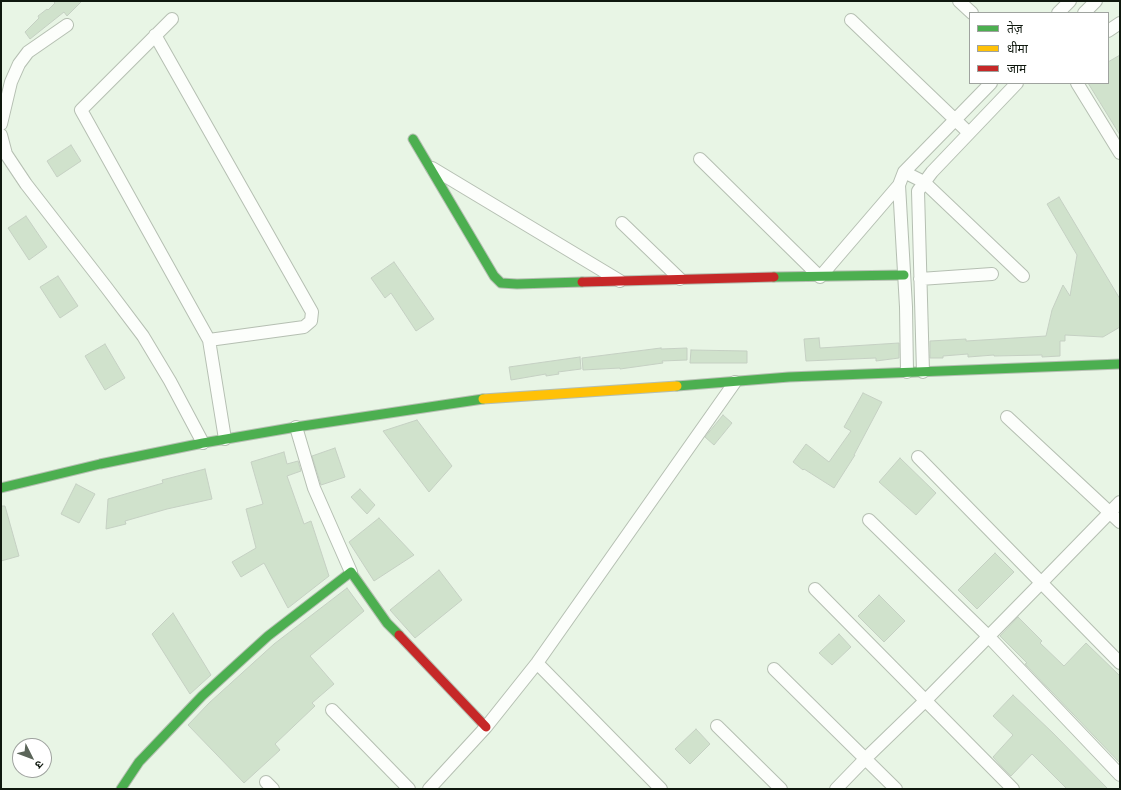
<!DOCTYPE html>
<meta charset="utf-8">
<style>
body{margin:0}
#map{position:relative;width:1121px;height:790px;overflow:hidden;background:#e8f5e5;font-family:Literata,"Noto Sans Devanagari",serif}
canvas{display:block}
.frame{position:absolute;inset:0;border:2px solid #0f180e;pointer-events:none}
.legend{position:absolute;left:969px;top:12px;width:140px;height:72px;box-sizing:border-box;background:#fff;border:1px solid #9fa39f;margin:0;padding:5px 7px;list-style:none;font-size:12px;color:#0f180e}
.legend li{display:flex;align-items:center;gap:8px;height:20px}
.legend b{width:20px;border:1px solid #9fa39f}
.north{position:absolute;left:12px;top:738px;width:40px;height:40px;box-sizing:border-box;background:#fff;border:1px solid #9fa39f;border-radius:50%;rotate:132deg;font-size:11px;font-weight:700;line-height:16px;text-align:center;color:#0f180e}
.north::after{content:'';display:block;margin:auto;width:14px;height:18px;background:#5b6559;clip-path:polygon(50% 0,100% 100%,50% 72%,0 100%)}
</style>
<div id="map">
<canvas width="1121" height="790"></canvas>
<div class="frame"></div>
<ul class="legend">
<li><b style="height:5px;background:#4caf50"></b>तेज़</li>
<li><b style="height:5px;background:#ffc107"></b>धीमा</li>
<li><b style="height:5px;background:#c62828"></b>जाम</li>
</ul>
<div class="north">उ</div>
</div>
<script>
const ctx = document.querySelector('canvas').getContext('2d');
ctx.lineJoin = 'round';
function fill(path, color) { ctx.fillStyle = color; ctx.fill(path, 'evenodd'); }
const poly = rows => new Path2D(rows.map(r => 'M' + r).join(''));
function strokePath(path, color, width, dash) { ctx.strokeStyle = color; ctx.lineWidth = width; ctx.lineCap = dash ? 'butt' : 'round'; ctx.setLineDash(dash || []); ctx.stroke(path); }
const building = poly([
 [53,1,82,1,67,16,64,12,30,39,25,32,39,18,38,16,47,9,48,10,55,3,53,1],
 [1120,55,1120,135,1088,83,1108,83,1108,62,1120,55],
 [71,145,81,161,57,177,47,161,71,145],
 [1059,197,1120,299,1120,327,1103,337,1065,335,1065,341,1060,341,1060,356,1042,357,1042,355,994,356,994,355,968,357,968,354,943,356,943,358,930,358,930,341,966,339,966,341,1046,336,1052,310,1063,285,1070,296,1077,255,1047,204,1059,197],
 [26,216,47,247,29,260,8,228,26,216],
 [394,262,434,319,416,331,391,293,385,298,371,278,394,262],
 [58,276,78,306,60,318,40,287,58,276],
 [819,338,820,348,899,343,899,358,876,361,876,358,806,361,804,339,819,338],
 [105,344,125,378,105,390,85,356,105,344],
 [661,348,661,349,687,348,687,360,662,361,663,363,620,369,620,368,583,370,582,358,661,348],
 [691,350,747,351,747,363,690,363,691,350],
 [580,357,581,369,558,372,559,374,546,376,546,374,511,380,509,367,580,357],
 [863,393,882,402,854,455,855,455,834,488,804,469,803,470,793,462,806,444,829,462,851,431,844,427,863,393],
 [723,415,732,423,714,445,705,437,723,415],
 [417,420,452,466,429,492,383,431,417,420],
 [335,448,345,477,321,485,312,456,335,448],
 [284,452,287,464,298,461,301,471,287,476,304,524,311,521,329,576,288,608,264,563,241,577,232,562,256,548,246,509,263,504,251,462,284,452],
 [900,458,936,493,916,515,879,482,900,458],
 [205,469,212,499,167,509,125,521,126,524,106,529,108,499,163,483,162,480,205,469],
 [76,484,95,494,79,523,61,514,76,484],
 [360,489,375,505,367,514,351,497,360,489],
 [1,506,5,506,19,556,1,561,1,506],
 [379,518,414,555,374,581,349,542,379,518],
 [995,553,1014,572,977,609,958,590,995,553],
 [439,570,462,600,415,638,390,610,439,570],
 [347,588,364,611,310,656,334,684,312,703,315,706,275,744,280,750,244,783,188,725,209,703,274,644,347,588],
 [879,595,905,621,884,642,858,616,879,595],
 [173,613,211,675,190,694,152,634,173,613],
 [1018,617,1042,641,1040,643,1064,666,1086,643,1120,676,1120,763,1025,664,1027,663,1000,636,1018,617],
 [839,634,851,647,832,665,819,653,839,634],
 [1013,695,1053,733,1108,789,1067,789,1032,754,1011,776,1002,767,993,757,1013,735,993,716,1013,695],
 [696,729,710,744,690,764,675,749,696,729]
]);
const street = poly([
 [959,1,972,13],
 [1058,13,1070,1],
 [1084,13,1096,1],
 [172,19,81,110,209,340,225,439],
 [851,20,969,133],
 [1108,31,1120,23],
 [155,35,312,312,311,321,304,327,209,340],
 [1077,83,1120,153],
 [1,124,11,82,19,64,28,52,67,25],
 [1,135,6,154,26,184,106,287,143,336,170,381,203,443],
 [700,159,820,277,899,185],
 [432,168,620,281],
 [904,172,924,182,1023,276],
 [622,223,680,279],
 [920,279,992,274],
 [907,372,906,307,899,185,904,172,991,83],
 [923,372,918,191,932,172,1017,83],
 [1007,417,1120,522],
 [296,427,314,488,351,572],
 [918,457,1120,663],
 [869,520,988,636,1120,775],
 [815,589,1013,789],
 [537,663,661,789],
 [774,669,896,789],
 [332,710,409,789],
 [717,726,781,789],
 [266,782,273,789],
 [429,789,486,727,537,663,735,382],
 [836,789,866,758,926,700,1041,583,1120,502]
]);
const fast = poly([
 [413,139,494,276,501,283,517,284,582,282],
 [774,277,904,275],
 [677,386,789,377,1120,364],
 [1,488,100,464,203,443,296,427,483,399],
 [121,789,139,762,202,696,268,636,351,572,387,623,399,635]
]);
const slow = poly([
 [483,399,677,386]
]);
const jam = poly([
 [582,282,774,277],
 [399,635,486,727]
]);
fill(building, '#d0e2cc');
strokePath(building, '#c5d0c3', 1);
strokePath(street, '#b5bfb2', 14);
strokePath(fast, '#b5bfb2', 11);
strokePath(slow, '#b5bfb2', 11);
strokePath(jam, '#b5bfb2', 11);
strokePath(street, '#fcfefb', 12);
strokePath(fast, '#4caf50', 9);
strokePath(slow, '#ffc107', 9);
strokePath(jam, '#c62828', 9);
</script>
